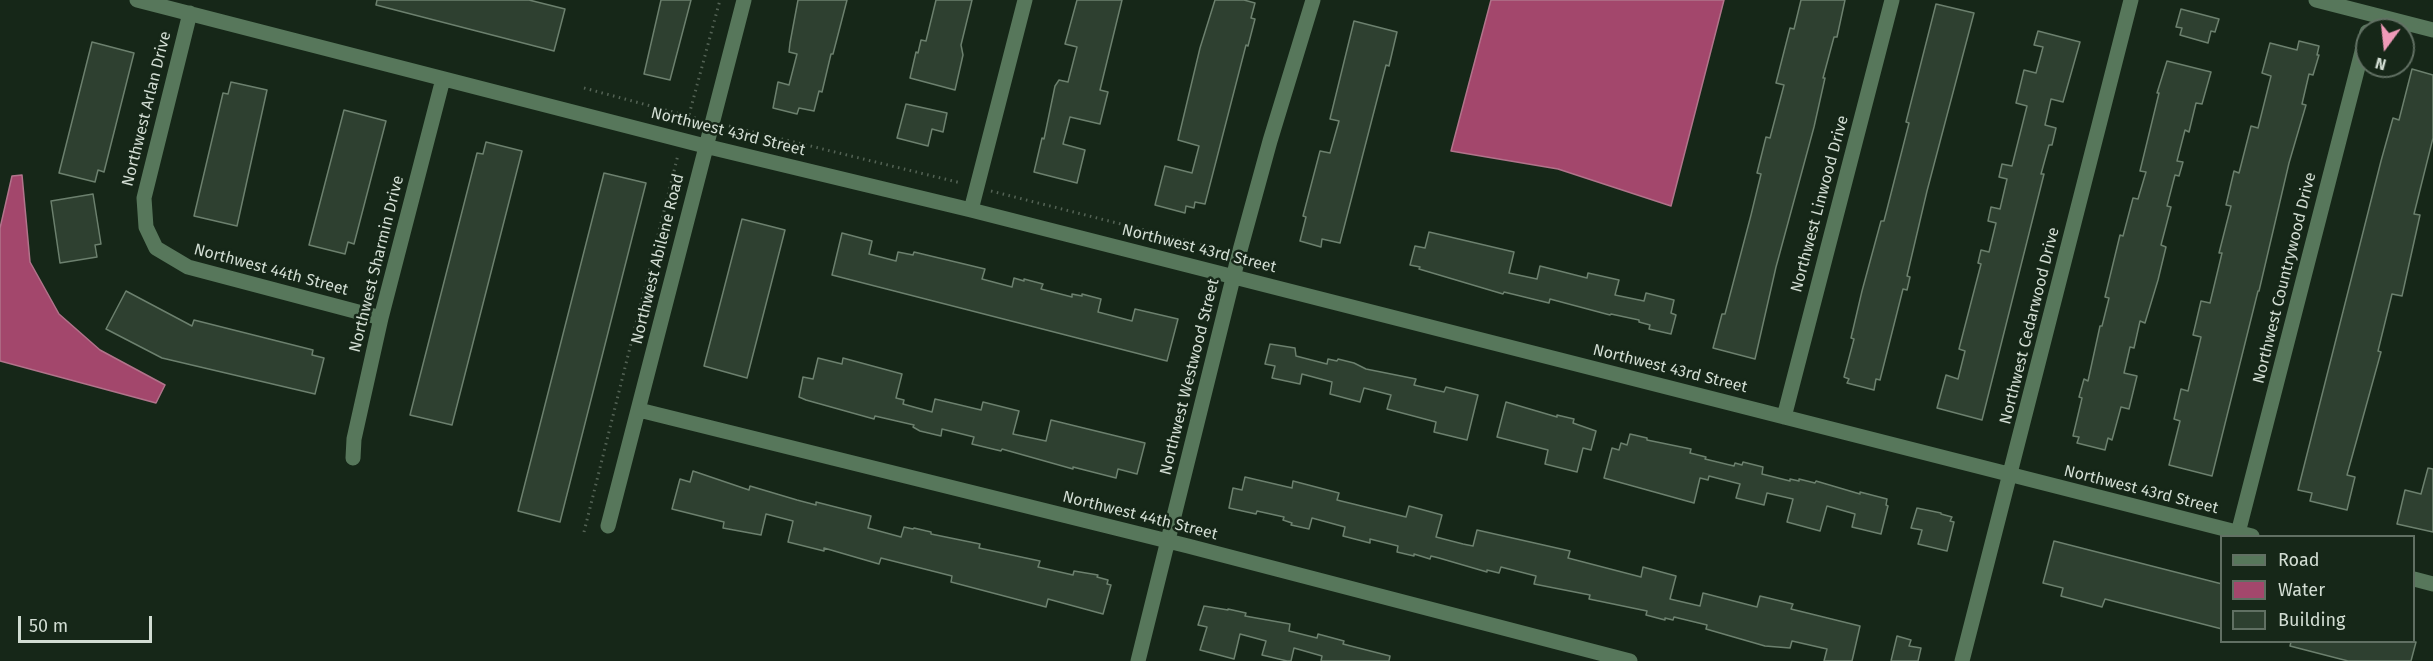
<!DOCTYPE html>
<style>
body{margin:0}
#map{position:relative;width:2433px;height:661px;overflow:hidden;background:#162718;font-family:"Fira Sans",sans-serif}
canvas{display:block}
.legend{position:absolute;left:2220px;top:535px;width:195px;height:108px;box-sizing:border-box;background:#162718;border:2px solid #617063;margin:0;padding:8px 10px;list-style:none;font-size:18px;color:#d2ddd3}
.legend li{display:flex;align-items:center;gap:12px;height:30px}
.legend b{width:30px;border:2px solid #617063}
.north{position:absolute;left:2355px;top:18px;width:60px;height:60px;box-sizing:border-box;background:#162718;border:2px solid #617063;border-radius:50%;rotate:195deg;font-size:16px;font-weight:700;line-height:24px;text-align:center;color:#d2ddd3}
.north::after{content:'';display:block;margin:auto;width:21px;height:27px;background:#ef9ab8;clip-path:polygon(50% 0,100% 100%,50% 72%,0 100%)}
.scale{position:absolute;left:18px;top:616px;width:134px;height:27px;box-sizing:border-box;border:3px solid #d2ddd3;border-top:0;padding-left:8px;font-size:18px;line-height:21px;white-space:nowrap;color:#d2ddd3;-webkit-text-stroke:4px #162718;paint-order:stroke}
</style>
<div id="map">
<canvas width="2433" height="661"></canvas>
<ul class="legend">
<li><b style="height:8px;background:#57775b"></b>Road</li>
<li><b style="height:16px;background:#a3476c"></b>Water</li>
<li><b style="height:16px;background:#2e4030"></b>Building</li>
</ul>
<div class="north">N</div>
<div class="scale">50 m</div>
</div>
<script>
const ctx = document.querySelector('canvas').getContext('2d');
ctx.lineJoin = 'round';
function fill(path, color) { ctx.fillStyle = color; ctx.fill(path, 'evenodd'); }
const poly = rows => new Path2D(rows.map(r => 'M' + r).join(''));
function strokePath(path, color, width, dash) { ctx.strokeStyle = color; ctx.lineWidth = width; ctx.lineCap = dash ? 'butt' : 'round'; ctx.setLineDash(dash || []); ctx.stroke(path); }
function drawText(font, color, halo, rows, align = 'center') {
  ctx.font = font + ' "Fira Sans",sans-serif'; ctx.lineWidth = 5; ctx.setLineDash([]); ctx.textBaseline = 'middle'; ctx.strokeStyle = halo; ctx.fillStyle = color; for (const [text, x, y, turn = 0] of rows) {
    ctx.save(); ctx.translate(x, y); ctx.rotate((+turn || 0) * Math.PI / 180); ctx.textAlign = isNaN(turn) ? turn : align; if (halo) ctx.strokeText(text, 0, 0); ctx.fillText(text, 0, 0); ctx.restore();
  }
}
const water = poly([
 [1491,0,1724,0,1671,206,1558,169,1451,151,1491,0],
 [22,175,30,262,59,314,100,350,165,385,156,403,0,361,0,228,12,176,22,175]
]);
const building = poly([
 [377,0,529,0,565,9,554,51,376,5,377,0],
 [661,0,691,0,670,80,644,74,661,0],
 [798,0,847,0,833,54,831,54,822,92,819,91,814,111,799,108,797,114,773,108,778,82,789,85,797,54,789,52,790,43,798,0],
 [936,0,972,0,961,45,963,55,955,90,910,78,916,52,918,53,921,40,926,41,936,0],
 [1077,0,1122,0,1100,90,1108,92,1100,124,1070,117,1063,144,1085,150,1077,183,1034,172,1042,138,1044,139,1055,86,1059,80,1068,82,1077,47,1065,44,1077,0],
 [1215,0,1244,0,1255,3,1251,18,1255,19,1248,46,1246,45,1205,204,1195,202,1194,208,1186,206,1185,213,1155,205,1165,166,1192,173,1199,146,1178,140,1200,48,1215,0],
 [1801,0,1845,0,1837,37,1834,37,1823,78,1825,78,1814,127,1776,267,1755,359,1713,348,1722,314,1725,314,1751,215,1761,174,1757,173,1766,137,1770,138,1784,85,1776,83,1790,28,1794,29,1801,0],
 [1936,4,1974,13,1927,191,1907,276,1910,277,1907,290,1903,289,1880,380,1876,379,1874,390,1847,383,1849,379,1844,377,1854,339,1851,338,1862,291,1881,221,1884,221,1909,123,1906,122,1936,4],
 [2181,9,2219,19,2215,32,2211,31,2208,43,2180,35,2182,28,2176,27,2181,9],
 [1354,21,1397,32,1389,66,1386,65,1340,243,1322,239,1321,247,1300,241,1306,217,1303,216,1320,151,1330,153,1339,121,1330,119,1354,21],
 [2038,31,2080,42,2063,102,2051,99,2045,125,2056,128,2052,145,2049,145,2041,174,2044,174,1982,420,1937,408,1946,375,1958,379,1965,351,1959,349,1981,264,1978,263,1981,250,1989,252,1996,223,1988,221,1991,207,2000,209,2007,179,1999,177,2002,164,2012,166,2027,106,2016,103,2024,70,2036,73,2043,47,2034,45,2038,31],
 [2299,41,2319,46,2317,55,2319,55,2313,75,2309,74,2302,104,2306,105,2289,163,2259,291,2258,291,2212,476,2169,465,2180,421,2174,419,2181,389,2188,391,2201,337,2193,335,2201,301,2210,303,2222,253,2219,253,2231,206,2226,205,2234,171,2239,173,2251,126,2258,128,2271,76,2262,73,2270,43,2297,50,2299,41],
 [92,42,134,53,104,172,98,170,95,182,59,173,92,42],
 [2167,61,2211,72,2202,104,2196,103,2189,132,2185,130,2177,161,2183,162,2179,176,2175,175,2167,206,2171,207,2161,245,2166,247,2158,280,2145,323,2140,321,2134,348,2130,347,2124,373,2137,376,2129,409,2121,407,2112,440,2108,438,2105,450,2077,443,2079,437,2073,436,2082,398,2079,397,2084,379,2088,381,2100,326,2102,326,2109,298,2105,297,2120,235,2123,236,2133,198,2138,199,2146,172,2140,171,2159,93,2157,93,2167,61],
 [2412,69,2433,75,2433,138,2414,214,2420,215,2402,296,2392,294,2378,351,2381,352,2347,475,2355,477,2347,510,2310,501,2312,493,2298,490,2381,161,2393,118,2399,120,2412,69],
 [231,82,267,90,237,226,194,216,223,93,228,94,231,82],
 [906,104,947,113,943,132,932,129,928,146,897,138,906,104],
 [344,110,386,121,354,244,348,242,345,254,309,245,344,110],
 [486,142,522,151,452,425,410,415,477,153,483,154,486,142],
 [604,173,646,183,560,522,518,511,604,173],
 [93,194,101,244,95,245,97,257,60,263,51,201,93,194],
 [742,219,785,230,747,378,704,366,742,219],
 [1429,232,1514,252,1509,273,1537,279,1540,266,1587,278,1588,273,1619,280,1615,295,1644,301,1646,293,1674,300,1671,313,1676,315,1671,334,1649,329,1650,325,1639,322,1639,320,1611,314,1610,315,1550,299,1549,303,1504,292,1503,294,1419,269,1420,267,1410,265,1415,246,1425,248,1429,232],
 [842,233,872,241,869,254,896,261,898,252,913,255,914,252,985,269,982,279,1012,287,1014,278,1024,281,1024,279,1043,284,1041,289,1072,297,1072,294,1082,296,1082,294,1101,299,1098,312,1132,321,1135,309,1178,319,1167,361,832,275,842,233],
 [126,291,192,326,194,320,313,350,312,355,324,358,315,394,162,358,106,329,126,291],
 [1270,344,1295,348,1296,356,1327,364,1328,359,1337,361,1338,359,1354,363,1366,369,1416,379,1414,385,1444,392,1446,387,1478,395,1467,440,1434,432,1436,422,1387,409,1391,395,1364,388,1360,402,1330,394,1332,382,1302,374,1300,384,1272,378,1275,366,1265,364,1270,344],
 [818,358,842,364,843,358,902,374,896,398,904,400,903,404,932,412,935,399,981,410,983,402,1019,411,1013,434,1046,441,1051,420,1145,443,1137,474,1118,469,1116,478,1073,467,1073,469,1002,449,1001,451,972,444,974,437,942,429,941,436,920,431,913,427,914,425,875,416,874,419,806,400,799,397,803,377,813,379,818,358],
 [1506,402,1557,417,1557,415,1574,419,1573,423,1596,431,1591,450,1583,448,1577,472,1545,464,1548,450,1497,437,1506,402],
 [1630,434,1647,438,1647,440,1691,449,1690,453,1706,457,1705,459,1734,466,1735,463,1742,465,1743,462,1763,467,1762,474,1790,481,1790,479,1799,481,1799,479,1815,483,1816,481,1860,494,1860,492,1887,499,1886,505,1888,506,1881,534,1852,527,1855,514,1827,506,1820,531,1787,522,1793,499,1767,493,1764,505,1736,498,1740,484,1709,476,1708,480,1700,478,1694,503,1604,478,1612,448,1619,450,1621,443,1627,445,1630,434],
 [2428,468,2433,469,2433,532,2397,524,2405,490,2421,494,2428,468],
 [693,471,749,490,750,486,797,500,816,505,816,502,871,516,868,528,901,537,904,527,913,529,914,528,931,532,931,534,980,544,979,548,1040,561,1038,567,1073,575,1074,571,1098,575,1097,577,1108,580,1107,584,1111,585,1103,614,1048,599,1046,607,951,582,952,576,881,558,879,564,824,548,824,551,788,542,793,521,766,514,761,535,723,528,724,522,672,509,680,479,690,482,693,471],
 [1245,477,1292,488,1293,481,1339,493,1337,500,1406,517,1409,506,1442,515,1436,537,1463,544,1473,546,1477,530,1570,551,1568,558,1641,577,1643,567,1676,576,1670,599,1700,606,1703,593,1757,607,1760,596,1793,604,1791,609,1860,626,1852,661,1824,661,1827,649,1792,641,1790,648,1765,646,1706,629,1707,625,1674,617,1673,620,1665,618,1665,620,1646,615,1647,611,1589,599,1590,595,1534,584,1536,576,1501,567,1499,573,1487,570,1487,572,1439,558,1431,556,1430,559,1414,554,1414,556,1397,552,1398,546,1370,539,1370,543,1343,536,1345,527,1312,518,1309,529,1291,525,1292,523,1283,520,1284,517,1257,511,1256,514,1229,508,1233,488,1242,490,1245,477],
 [1917,508,1941,513,1941,514,1952,517,1950,521,1954,522,1947,551,1918,544,1922,530,1911,528,1917,508],
 [2054,541,2222,584,2222,629,2105,599,2102,607,2061,596,2063,588,2043,583,2054,541],
 [1204,606,1228,610,1228,609,1246,613,1245,616,1290,624,1289,631,1317,638,1318,634,1344,641,1343,644,1390,656,1389,661,1321,661,1322,656,1294,648,1291,661,1287,661,1262,655,1266,641,1240,634,1234,659,1200,650,1207,627,1198,625,1204,606],
 [1897,636,1911,640,1909,646,1921,648,1918,661,1891,661,1897,636],
 [2291,642,2416,642,2411,661,2348,661,2290,646,2291,642]
]);
const path = poly([
 [584,88,699,119],
 [686,126,720,0],
 [729,126,961,183],
 [991,191,1223,250],
 [584,532,678,155]
]);
const minor = poly([
 [137,0,705,146,971,210,2252,536],
 [2316,0,2433,30],
 [190,13,144,198,146,227,156,248,188,267,381,318],
 [971,210,1025,0],
 [639,410,1188,546,1630,661],
 [1784,417,1892,0],
 [353,458,354,439,381,318,443,79],
 [608,526,744,0],
 [2238,533,2367,32],
 [2414,579,2433,584],
 [1138,661,1239,254,1270,141,1313,0],
 [1962,661,2131,0]
]);
const streetNames = [
 ["Northwest Arlan Drive",147,109,-76],
 ["Northwest 43rd Street",728,132,14],
 ["Northwest Linwood Drive",1820,204,-75],
 ["Northwest 43rd Street",1199,249,14],
 ["Northwest Abilene Road",658,259,-76],
 ["Northwest Sharmin Drive",377,264,-76],
 ["Northwest 44th Street",271,270,15],
 ["Northwest Countrywood Drive",2285,278,-76],
 ["Northwest Cedarwood Drive",2030,326,-76],
 ["Northwest 43rd Street",1670,369,14],
 ["Northwest Westwood Street",1190,377,-76],
 ["Northwest 43rd Street",2141,490,14],
 ["Northwest 44th Street",1140,516,14]
];
fill(water, '#a3476c');
strokePath(water, '#b1748b', 1.5);
fill(building, '#2e4030');
strokePath(building, '#6c806e', 1.5);
strokePath(path, '#546355', 3, [1.5, 4.5]);
strokePath(minor, '#57775b', 15);
drawText('16px', '#d2ddd3', '#162718', streetNames);
</script>
